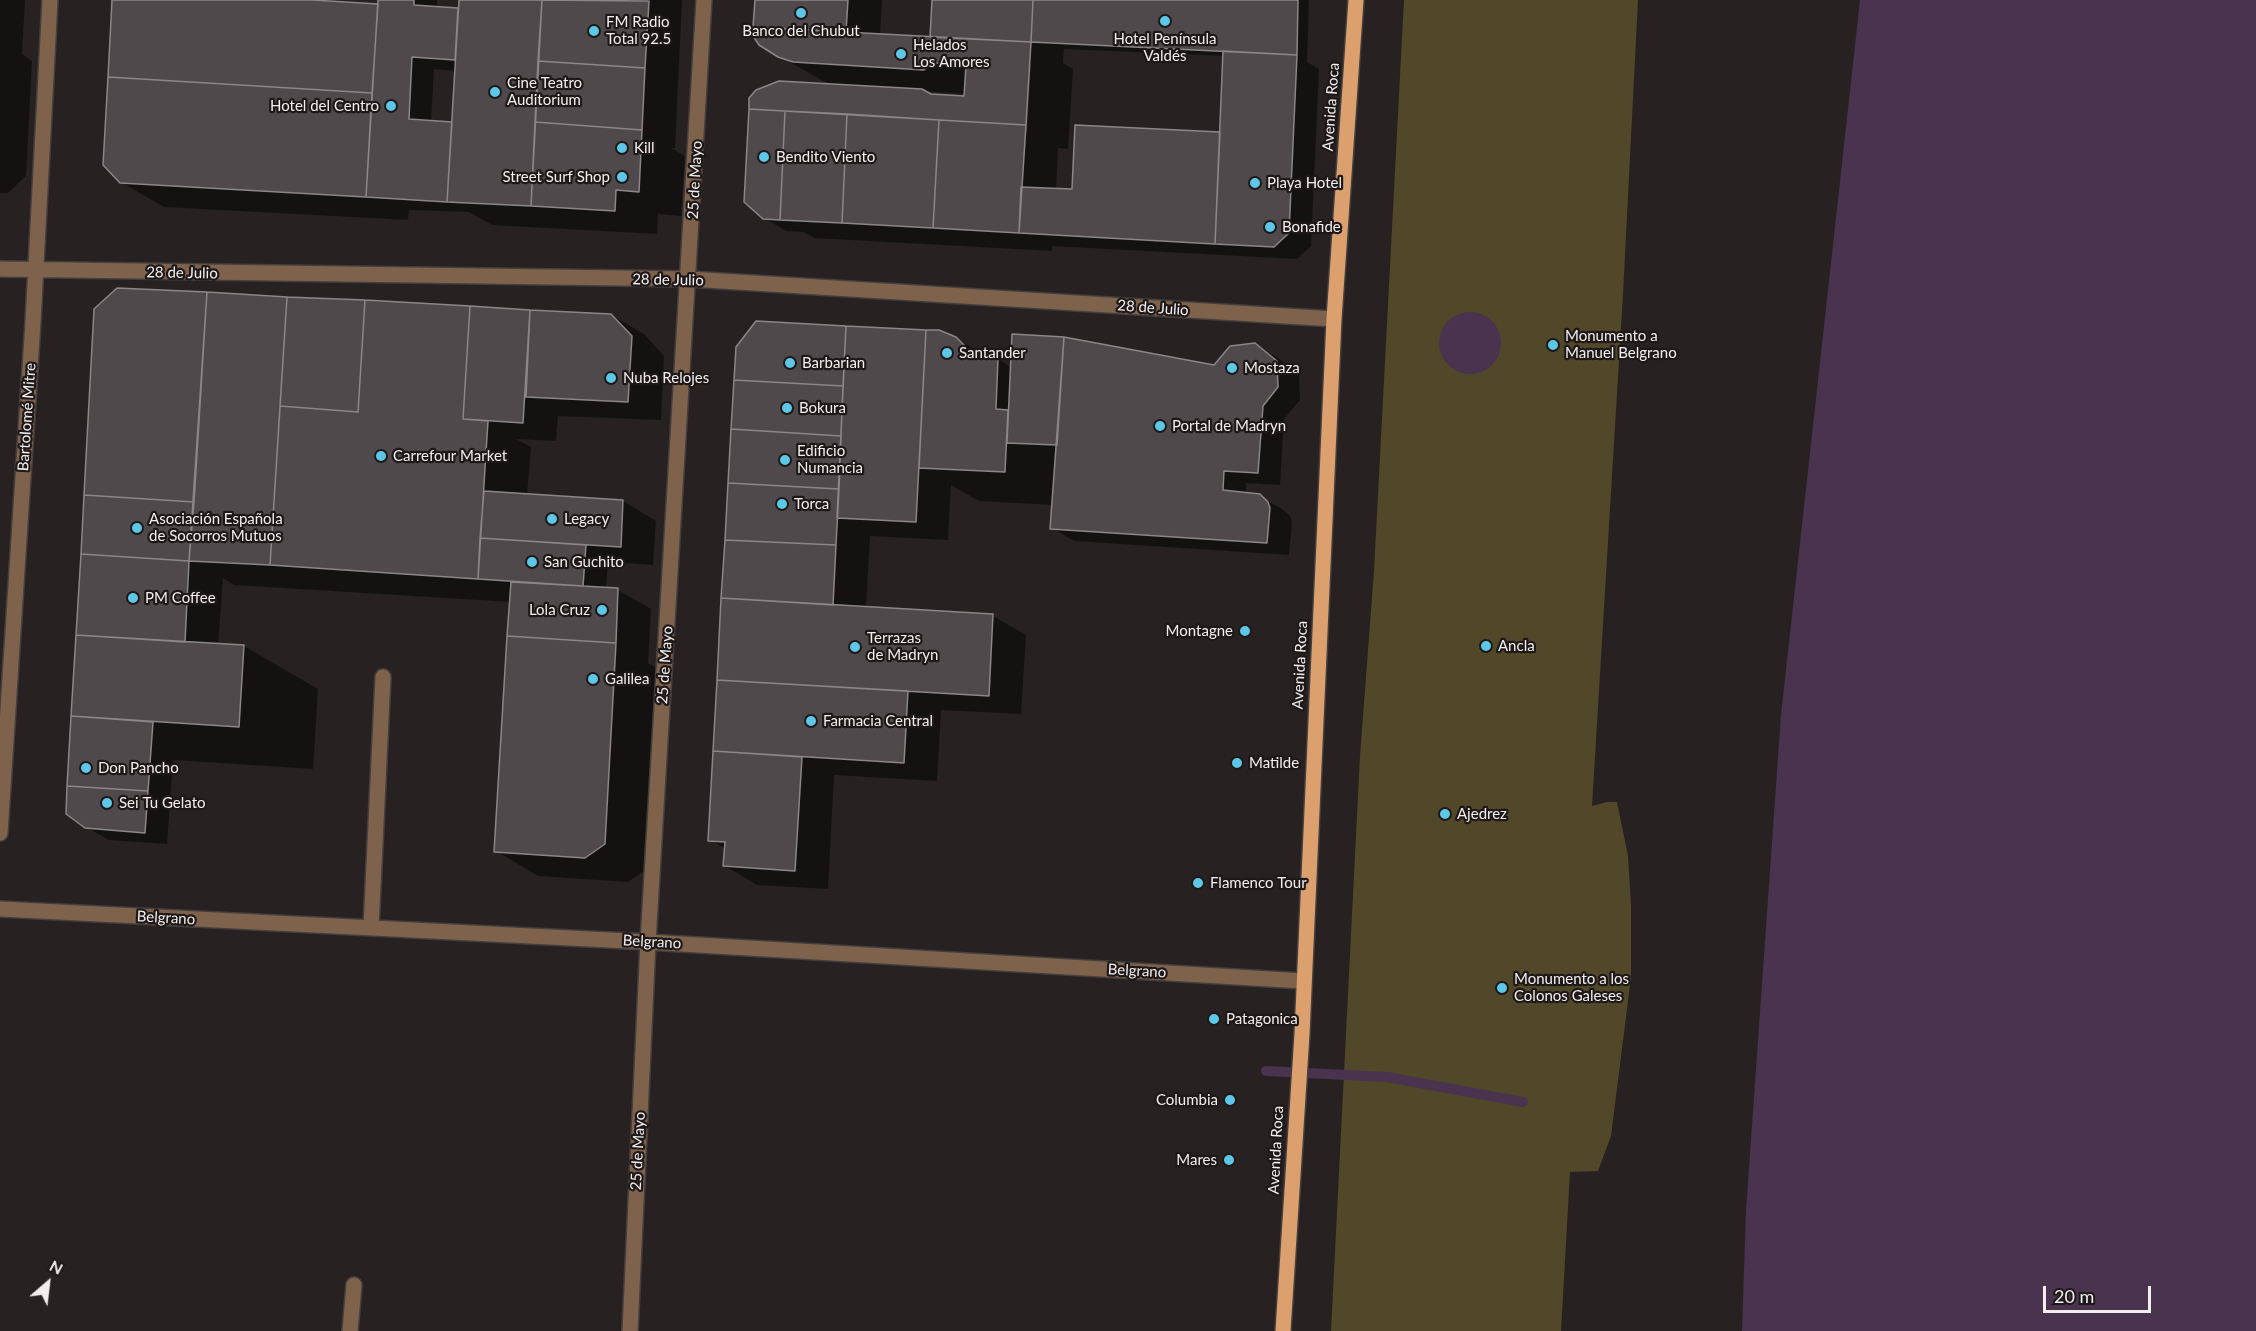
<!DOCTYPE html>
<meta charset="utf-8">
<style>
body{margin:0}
#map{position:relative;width:2256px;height:1331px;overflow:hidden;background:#272221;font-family:Lato,sans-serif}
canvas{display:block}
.north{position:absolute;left:18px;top:1253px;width:60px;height:60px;-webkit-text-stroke:4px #1e1918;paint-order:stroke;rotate:28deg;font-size:16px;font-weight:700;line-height:24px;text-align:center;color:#f2eeee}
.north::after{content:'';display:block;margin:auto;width:21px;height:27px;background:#f2eeee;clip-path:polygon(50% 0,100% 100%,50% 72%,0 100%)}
.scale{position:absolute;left:2043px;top:1286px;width:108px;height:27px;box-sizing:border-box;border:3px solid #f2eeee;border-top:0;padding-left:8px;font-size:18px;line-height:21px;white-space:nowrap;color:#f2eeee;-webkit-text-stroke:4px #1e1918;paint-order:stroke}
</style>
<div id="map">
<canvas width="2256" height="1331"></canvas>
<div class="north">N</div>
<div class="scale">20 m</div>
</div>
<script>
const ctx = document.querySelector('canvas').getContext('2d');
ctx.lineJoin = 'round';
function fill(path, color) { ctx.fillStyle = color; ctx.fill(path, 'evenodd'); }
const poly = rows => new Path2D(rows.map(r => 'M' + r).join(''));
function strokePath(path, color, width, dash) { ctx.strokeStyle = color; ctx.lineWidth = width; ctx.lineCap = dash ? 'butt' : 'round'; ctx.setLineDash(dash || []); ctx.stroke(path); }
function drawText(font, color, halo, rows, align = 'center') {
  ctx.font = font + ' Lato,sans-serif'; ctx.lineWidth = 4.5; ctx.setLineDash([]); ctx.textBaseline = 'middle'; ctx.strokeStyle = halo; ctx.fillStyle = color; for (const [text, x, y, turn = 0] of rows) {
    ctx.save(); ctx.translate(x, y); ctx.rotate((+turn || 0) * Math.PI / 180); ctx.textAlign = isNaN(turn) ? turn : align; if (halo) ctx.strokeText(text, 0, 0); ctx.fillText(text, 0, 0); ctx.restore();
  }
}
const green = poly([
 [1404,0,1638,0,1623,294,1592,806,1607,802,1617,802,1628,856,1631,905,1631,977,1611,1136,1598,1171,1570,1172,1561,1331,1331,1331,1360,756,1374,571]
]);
const water = poly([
 [1860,0,2256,0,2256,1331,1742,1331,1746,1210,1781,715],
 '1439 343a31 31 0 1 1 62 0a31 31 0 1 1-62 0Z'
]);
const shadow = poly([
 [0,0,25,0,22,54,32,61,26,176,8,193,0,193],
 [114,0,288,0,377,6,380,0,437,0,437,8,460,9,460,0,682,0,675,148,671,148,685,156,681,216,658,214,657,234,492,225,469,212,409,210,408,220,164,207,121,182],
 [434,69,456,71,453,125,431,122],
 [756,0,882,0,880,35,931,38,933,0,1309,0,1307,62,1319,69,1311,246,1297,259,1052,246,1052,251,814,238,803,232,786,231,764,218,832,84,823,81,779,56,754,35],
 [1064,49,1224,56,1221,133,1073,191,1056,190,1058,148,1068,149,1073,69,1063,63],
 [1028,64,1031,64,1027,133,1024,132],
 [922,91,966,94,966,98,931,96],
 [470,308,611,315,644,334,664,356,661,420,558,416,556,441,516,439,531,447,527,495,623,501,656,521,653,565,608,562,606,589,618,590,651,609,648,663,658,669,647,869,628,882,538,876,496,851,511,602,234,585,223,578,218,645,244,646,318,689,313,769,173,760,167,844,109,840,86,827,78,717,73,715,86,495],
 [757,323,939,332,956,338,991,359,998,359,1012,368,1214,366,1255,345,1278,358,1299,375,1300,400,1284,419,1280,485,1246,483,1246,494,1259,496,1282,509,1290,516,1292,522,1289,555,1074,541,1052,528,1054,505,979,501,951,485,948,540,870,536,866,608,993,616,1026,635,1021,714,941,710,937,781,834,775,828,889,757,885,725,866,726,849,710,840,737,347],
 [1007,409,1010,409,1008,444,1005,444]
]);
const stream = poly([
 [1266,1071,1387,1077,1523,1102]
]);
const building = poly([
 [112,0,313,0,378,4,372,93,108,77,112,0],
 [378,0,414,0,414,5,458,8,455,60,412,57,409,119,452,122,447,202,366,197,378,0],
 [459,0,542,0,531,206,447,202,459,0],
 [542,0,649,1,645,68,538,61,542,0],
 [755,0,848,0,846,32,753,27,755,0],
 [932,0,1033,0,1031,42,930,37,932,0],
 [1033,0,1298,0,1297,55,1031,42,1033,0],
 [753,27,1031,42,1026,125,749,109,749,98,756,90,779,81,922,89,931,94,964,96,966,65,933,63,924,70,793,62,778,57,759,45,753,36,753,27],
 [1223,51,1297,55,1289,233,1274,247,1215,244,1223,51],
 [538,61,645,68,642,130,535,122,538,61],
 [108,77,372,93,366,197,120,183,103,165,108,77],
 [749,109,785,111,780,220,763,219,744,202,749,109],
 [785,111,847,114,842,223,780,220,785,111],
 [847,114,939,120,933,228,842,223,847,114],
 [939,120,1026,125,1019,233,933,228,939,120],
 [535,122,642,130,639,192,616,190,615,211,531,206,535,122],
 [1075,125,1220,132,1215,244,1019,233,1021,187,1072,189,1075,125],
 [117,288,207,292,194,502,84,495,94,309,117,288],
 [207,292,287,297,270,565,189,561,207,292],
 [287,297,365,300,358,412,280,406,287,297],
 [365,300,470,306,463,419,488,421,478,579,270,565,280,406,358,412,365,300],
 [470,306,530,310,523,423,463,419,470,306],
 [530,310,611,314,632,336,628,402,526,397,530,310],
 [756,321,846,326,843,386,734,380,736,347,756,321],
 [846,326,926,330,916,522,837,518,846,326],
 [926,330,939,330,956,337,975,356,998,358,996,409,1008,410,1005,472,919,468,926,330],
 [1012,334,1064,337,1057,445,1007,443,1012,334],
 [1064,337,1214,365,1230,346,1255,343,1277,361,1278,387,1263,406,1258,473,1224,471,1223,490,1260,494,1268,502,1270,508,1267,543,1050,529,1064,337],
 [734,380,843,386,841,436,731,429,734,380],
 [731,429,841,436,839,489,728,483,731,429],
 [728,483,839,489,836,545,725,540,728,483],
 [484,491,623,500,621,547,480,538,484,491],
 [84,495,194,502,189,561,81,554,84,495],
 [480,538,586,545,583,586,478,579,480,538],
 [725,540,836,545,833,605,721,598,725,540],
 [81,554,189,561,185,642,76,635,81,554],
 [511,582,618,588,616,643,507,636,511,582],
 [721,598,993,614,989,696,717,680,721,598],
 [76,635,244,645,239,727,71,716,76,635],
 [507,636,616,643,605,844,585,858,494,852,507,636],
 [717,680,908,691,904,763,713,751,717,680],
 [71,716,153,722,148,791,67,786,71,716],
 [713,751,802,757,795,871,723,866,725,842,708,841,713,751],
 [67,786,148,791,145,833,85,828,66,814,67,786]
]);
const minor = poly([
 [0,269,689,279,1334,319],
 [0,833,33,322,50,0],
 [0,909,648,942,1303,981],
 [371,928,383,677],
 [350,1331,354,1285],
 [630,1331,648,942,704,0]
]);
const major = poly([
 [1283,1331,1302,1034,1334,319,1356,0]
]);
const markers = [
 [801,13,6,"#5cc7e7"],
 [1165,21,6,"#5cc7e7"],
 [594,31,6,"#5cc7e7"],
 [901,54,6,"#5cc7e7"],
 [495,92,6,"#5cc7e7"],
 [391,106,6,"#5cc7e7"],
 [622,148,6,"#5cc7e7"],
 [764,157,6,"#5cc7e7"],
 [622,177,6,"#5cc7e7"],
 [1255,183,6,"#5cc7e7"],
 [1270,227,6,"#5cc7e7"],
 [1553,345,6,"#5cc7e7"],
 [947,353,6,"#5cc7e7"],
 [790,363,6,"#5cc7e7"],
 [1232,368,6,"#5cc7e7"],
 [611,378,6,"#5cc7e7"],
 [787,408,6,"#5cc7e7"],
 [1160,426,6,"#5cc7e7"],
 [381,456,6,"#5cc7e7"],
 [785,460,6,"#5cc7e7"],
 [782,504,6,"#5cc7e7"],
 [552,519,6,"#5cc7e7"],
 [137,528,6,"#5cc7e7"],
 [532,562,6,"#5cc7e7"],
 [133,598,6,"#5cc7e7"],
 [602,610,6,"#5cc7e7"],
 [1245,631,6,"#5cc7e7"],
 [1486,646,6,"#5cc7e7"],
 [855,647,6,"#5cc7e7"],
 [593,679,6,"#5cc7e7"],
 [811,721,6,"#5cc7e7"],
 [1237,763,6,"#5cc7e7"],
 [86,768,6,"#5cc7e7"],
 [107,803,6,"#5cc7e7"],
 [1445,814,6,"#5cc7e7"],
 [1198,883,6,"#5cc7e7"],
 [1502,988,6,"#5cc7e7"],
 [1214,1019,6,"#5cc7e7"],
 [1230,1100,6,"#5cc7e7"],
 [1229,1160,6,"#5cc7e7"]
];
const poiNames = [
 ["FM Radio",606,22],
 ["Total 92.5",606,39],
 ["Banco del Chubut",801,31,"center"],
 ["Hotel Península",1165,39,"center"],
 ["Valdés",1165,56,"center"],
 ["Helados",913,45],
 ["Los Amores",913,62],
 ["Cine Teatro",507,83],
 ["Auditorium",507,100],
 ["Hotel del Centro",379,106,"right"],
 ["Kill",634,148],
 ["Bendito Viento",776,157],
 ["Street Surf Shop",610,177,"right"],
 ["Playa Hotel",1267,183],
 ["Bonafide",1282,227],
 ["Monumento a",1565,336],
 ["Manuel Belgrano",1565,353],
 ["Santander",959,353],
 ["Barbarian",802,363],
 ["Mostaza",1244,368],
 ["Nuba Relojes",623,378],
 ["Bokura",799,408],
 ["Portal de Madryn",1172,426],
 ["Edificio",797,451],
 ["Numancia",797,468],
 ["Carrefour Market",393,456],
 ["Torca",794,504],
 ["Asociación Española",149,519],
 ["de Socorros Mutuos",149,536],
 ["Legacy",564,519],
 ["San Guchito",544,562],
 ["PM Coffee",145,598],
 ["Lola Cruz",590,610,"right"],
 ["Montagne",1233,631,"right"],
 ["Terrazas",867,638],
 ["de Madryn",867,655],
 ["Ancla",1498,646],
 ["Galilea",605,679],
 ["Farmacia Central",823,721],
 ["Matilde",1249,763],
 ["Don Pancho",98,768],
 ["Sei Tu Gelato",119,803],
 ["Ajedrez",1457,814],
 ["Flamenco Tour",1210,883],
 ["Monumento a los",1514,979],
 ["Colonos Galeses",1514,996],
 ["Patagonica",1226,1019],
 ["Columbia",1218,1100,"right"],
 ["Mares",1217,1160,"right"]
];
const streetNames = [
 ["Avenida Roca",1331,107,-86],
 ["25 de Mayo",695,180,-87],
 ["28 de Julio",182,273,1],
 ["28 de Julio",668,280,1],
 ["28 de Julio",1153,308,4],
 ["Bartolomé Mitre",27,417,-86],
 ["25 de Mayo",665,665,-86],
 ["Avenida Roca",1300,665,-87],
 ["Belgrano",166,918,3],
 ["Belgrano",652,942,3],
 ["Belgrano",1137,971,3],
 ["Avenida Roca",1276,1150,-87],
 ["25 de Mayo",638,1151,-87]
];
fill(green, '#514829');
fill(water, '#49334e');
fill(shadow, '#0007');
strokePath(stream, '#49334e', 10);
fill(building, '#4f494b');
strokePath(building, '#8c8688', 1.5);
strokePath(minor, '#433f3e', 18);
strokePath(major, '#433f3e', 18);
strokePath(minor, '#7f624b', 15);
strokePath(major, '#dba06e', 15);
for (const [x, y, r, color] of markers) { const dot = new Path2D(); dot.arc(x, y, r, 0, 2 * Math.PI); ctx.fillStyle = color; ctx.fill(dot); strokePath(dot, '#1e1918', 2); }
drawText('15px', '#f2eeee', '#1e1918', poiNames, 'left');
drawText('15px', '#f2eeee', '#1e1918', streetNames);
</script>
